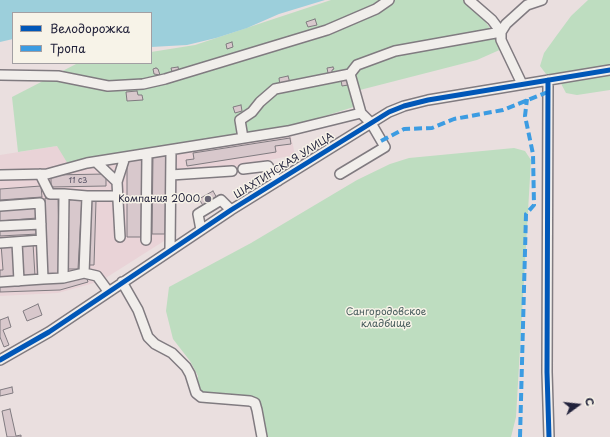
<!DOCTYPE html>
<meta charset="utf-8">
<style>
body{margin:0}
#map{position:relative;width:610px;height:437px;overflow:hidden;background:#eadfdf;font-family:"Playpen Sans",sans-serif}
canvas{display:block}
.legend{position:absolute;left:12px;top:12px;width:140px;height:52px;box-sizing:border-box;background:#f7f3e8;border:1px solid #a29fa3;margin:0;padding:5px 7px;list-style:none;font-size:12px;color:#22223b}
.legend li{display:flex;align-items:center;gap:8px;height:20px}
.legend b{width:20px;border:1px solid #a29fa3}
.north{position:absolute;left:558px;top:385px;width:40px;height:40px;-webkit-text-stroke:3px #f7f3e8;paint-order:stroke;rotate:75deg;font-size:11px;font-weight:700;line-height:16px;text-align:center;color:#22223b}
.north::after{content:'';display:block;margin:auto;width:14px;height:18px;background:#22223b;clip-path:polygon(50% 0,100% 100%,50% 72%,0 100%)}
</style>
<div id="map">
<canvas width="610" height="437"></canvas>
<ul class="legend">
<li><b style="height:5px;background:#0057b8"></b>Велодорожка</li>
<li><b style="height:5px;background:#3c9ce2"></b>Тропа</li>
</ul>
<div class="north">С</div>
</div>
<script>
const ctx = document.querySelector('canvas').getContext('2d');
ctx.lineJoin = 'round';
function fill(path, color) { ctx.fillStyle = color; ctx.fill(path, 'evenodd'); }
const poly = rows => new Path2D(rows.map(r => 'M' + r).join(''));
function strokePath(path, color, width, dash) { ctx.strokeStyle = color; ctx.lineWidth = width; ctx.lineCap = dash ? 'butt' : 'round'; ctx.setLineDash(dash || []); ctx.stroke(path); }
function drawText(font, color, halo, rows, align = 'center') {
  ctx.font = font + ' "Playpen Sans",sans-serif'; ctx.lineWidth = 3; ctx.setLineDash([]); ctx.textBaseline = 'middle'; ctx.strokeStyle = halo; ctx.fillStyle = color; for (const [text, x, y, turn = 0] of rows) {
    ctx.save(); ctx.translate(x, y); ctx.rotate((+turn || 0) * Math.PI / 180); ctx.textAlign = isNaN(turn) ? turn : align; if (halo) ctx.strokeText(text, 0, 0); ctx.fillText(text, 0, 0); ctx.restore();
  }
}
const built = poly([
 [289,127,295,155,177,178,175,234,101,281,58,293,0,296,0,155,57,146]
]);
const green = poly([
 [331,0,470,0,504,48,477,60,356,91,360,105,290,127,68,164,57,146,18,152,12,97,78,63,151,63,151,52,195,45],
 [588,0,610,0,610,90,577,95,566,93,558,78,546,74,540,66,544,53,557,35,571,16],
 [514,148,525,151,531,160,516,417,511,437,268,437,264,421,256,406,203,403,195,390,198,376,190,361,173,339,166,311,169,287,251,243,357,180,390,164,409,158]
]);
const water = poly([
 [0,0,325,0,279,14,247,28,216,38,187,45,151,47,151,13,13,13,13,39,0,42]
]);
const building = poly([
 [315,19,317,25,308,27,306,22,315,19],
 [232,42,233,47,227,49,226,44,232,42],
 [178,67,179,71,172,72,171,68,178,67],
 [333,67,334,69,332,70,332,73,328,73,327,68,333,67],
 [156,68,158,69,160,75,154,74,153,69,156,68],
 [288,76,290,83,280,86,279,78,288,76],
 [347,79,348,85,342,86,341,80,347,79],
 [137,91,138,95,142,95,143,100,127,101,126,92,137,91],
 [241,105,242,111,235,113,233,107,241,105],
 [290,138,291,144,275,146,276,152,187,166,186,160,194,159,193,153,290,138],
 [153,155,166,156,165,234,152,234,153,155],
 [127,158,142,158,141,237,127,237,127,158],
 [106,174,106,186,51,187,51,175,106,174],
 [41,186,42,197,0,200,0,189,41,186],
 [213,191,217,198,204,207,199,199,213,191],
 [69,196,82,197,78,269,66,269,69,196],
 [58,197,60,274,47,275,45,198,58,197],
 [90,201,96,201,94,265,88,265,90,201],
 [37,207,37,218,0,221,0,209,37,207],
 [38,229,38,234,0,236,0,231,38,229],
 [12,243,15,276,0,277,0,270,3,270,1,244,12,243],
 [21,243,33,243,35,276,22,276,21,243],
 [86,276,88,282,60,290,0,292,0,285,59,283,86,276],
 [38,304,42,315,27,321,23,311,38,304],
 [8,317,11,327,3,330,9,345,4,347,0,337,0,320,8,317],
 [12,387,13,393,0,396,0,390,12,387],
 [10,409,16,436,21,435,21,437,7,437,2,411,10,409]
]);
const minor = poly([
 [469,0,492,20,501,32,501,40,522,84],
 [0,75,58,76,108,86,143,84,165,79,327,30,376,9,389,0],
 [548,80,547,372,549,437],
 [361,113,350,74,357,65,395,51,501,32,506,24,527,5,542,0],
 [243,138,240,120,252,112,260,102,275,89,350,74],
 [96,162,117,182],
 [243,169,268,166,278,181],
 [40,174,50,194,64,194],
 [0,175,47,174,87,163,288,131,361,113,371,123,385,147,340,174],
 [171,175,232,171],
 [0,206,40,203,43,279,63,278],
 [0,226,41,224],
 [201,230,198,214,221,200,231,210],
 [120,237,117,182,125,157],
 [146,240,147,154],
 [17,242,19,281],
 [0,243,41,240],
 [170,250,171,150],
 [84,273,63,278,64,194,87,196],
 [0,282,43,279],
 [122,282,138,310,148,337,155,344,172,353,186,367,190,374,196,393,201,397,250,401,255,403,257,410,262,437],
 [108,291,97,276,84,273,87,196,118,196],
 [0,360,49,332,231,210,389,112,404,106,428,100,610,70]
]);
const quiet = poly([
 [381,141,404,129,432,128,454,119,503,110,548,92],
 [520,437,526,214,534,205,533,154,525,116,527,99]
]);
const cycleway = poly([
 [548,80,547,372,549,437],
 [0,360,49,332,231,210,389,112,404,106,428,100,610,70]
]);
const markers = [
 [208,199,4,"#686474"]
];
const numberNames = [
 ["11 с3",78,181]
];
const streetNames = [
 ["ШАХТИНСКАЯ УЛИЦА",284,166,-32]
];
const poiNames = [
 ["Компания 2000",200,199]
];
const parkNames = [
 ["Сангородовское",386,312],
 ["кладбище",386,324]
];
fill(built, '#e9d3d7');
fill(green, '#beddc0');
fill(water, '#9ccfdb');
fill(building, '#d8c8cc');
strokePath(building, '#807b80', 1);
strokePath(minor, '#807b80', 12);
strokePath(minor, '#f1eeeb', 9);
strokePath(quiet, '#3c9ce2', 4, [8, 4]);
strokePath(cycleway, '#0057b8', 5);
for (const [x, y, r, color] of markers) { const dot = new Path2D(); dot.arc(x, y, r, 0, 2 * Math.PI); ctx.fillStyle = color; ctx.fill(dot); strokePath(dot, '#f7f3e8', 1.5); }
drawText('8px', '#504c5f', null, numberNames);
drawText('10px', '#22223b', '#f7f3e8', streetNames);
drawText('10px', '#22223b', '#f7f3e8', poiNames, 'right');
drawText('10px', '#465a5b', '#f7f3e8', parkNames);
</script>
